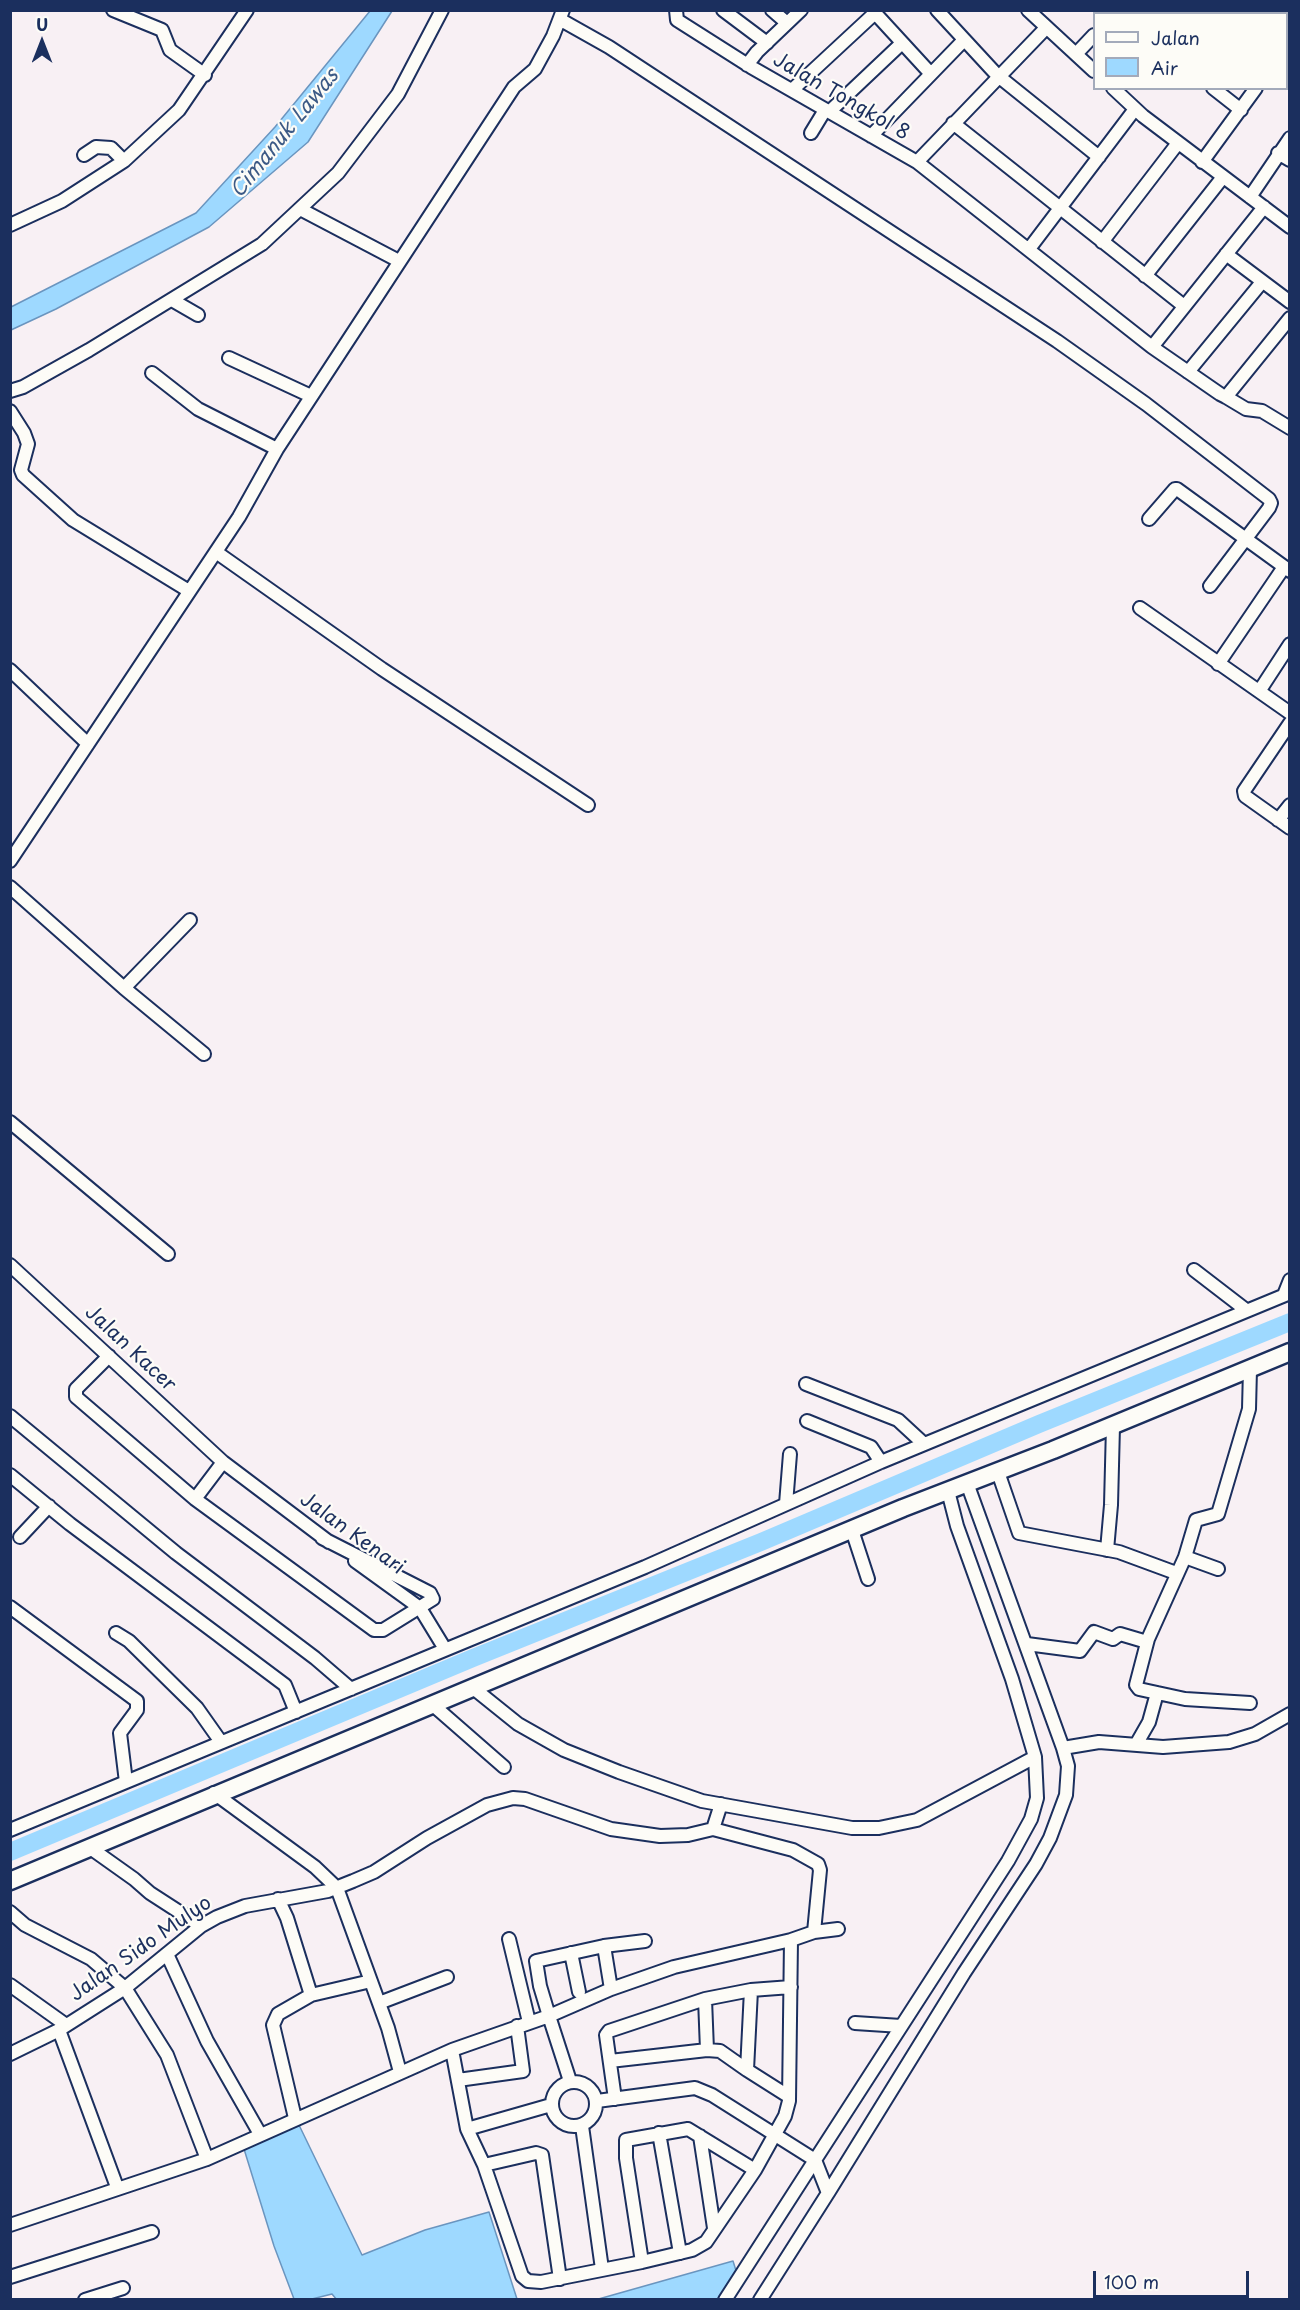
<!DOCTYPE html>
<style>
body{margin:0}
#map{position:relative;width:1300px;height:2310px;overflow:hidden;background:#f8f0f4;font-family:"Playpen Sans",sans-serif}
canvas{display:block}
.frame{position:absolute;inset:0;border:12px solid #1b2f5e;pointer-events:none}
.legend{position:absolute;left:1093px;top:12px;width:195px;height:78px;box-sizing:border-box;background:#fdfcf7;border:2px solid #a3aaba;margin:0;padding:8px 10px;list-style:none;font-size:18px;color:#1b2f5e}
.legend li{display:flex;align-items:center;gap:12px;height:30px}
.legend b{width:30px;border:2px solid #a3aaba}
.north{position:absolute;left:12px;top:12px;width:60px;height:60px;-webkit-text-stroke:4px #fdfcf7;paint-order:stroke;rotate:0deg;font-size:16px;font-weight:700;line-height:24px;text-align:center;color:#1b2f5e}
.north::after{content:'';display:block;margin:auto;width:21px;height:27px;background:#1b2f5e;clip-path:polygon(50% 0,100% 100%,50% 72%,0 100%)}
.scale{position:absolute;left:1093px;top:2271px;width:156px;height:27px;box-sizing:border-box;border:3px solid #1b2f5e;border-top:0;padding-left:8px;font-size:18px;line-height:21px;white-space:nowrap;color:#1b2f5e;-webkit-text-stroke:4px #fdfcf7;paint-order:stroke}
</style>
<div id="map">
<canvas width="1300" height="2310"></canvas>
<div class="frame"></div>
<ul class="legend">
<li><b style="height:8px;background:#fdfcf7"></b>Jalan</li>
<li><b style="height:16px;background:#9ed9ff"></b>Air</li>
</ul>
<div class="north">U</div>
<div class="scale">100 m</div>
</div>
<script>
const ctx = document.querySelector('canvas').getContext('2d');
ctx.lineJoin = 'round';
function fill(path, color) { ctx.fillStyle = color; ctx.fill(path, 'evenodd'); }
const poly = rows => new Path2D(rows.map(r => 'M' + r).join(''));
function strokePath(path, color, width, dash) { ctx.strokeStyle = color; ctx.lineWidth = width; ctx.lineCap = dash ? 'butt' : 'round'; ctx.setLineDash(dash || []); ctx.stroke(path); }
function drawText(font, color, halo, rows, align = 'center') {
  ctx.font = font + ' "Playpen Sans",sans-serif'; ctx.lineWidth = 4.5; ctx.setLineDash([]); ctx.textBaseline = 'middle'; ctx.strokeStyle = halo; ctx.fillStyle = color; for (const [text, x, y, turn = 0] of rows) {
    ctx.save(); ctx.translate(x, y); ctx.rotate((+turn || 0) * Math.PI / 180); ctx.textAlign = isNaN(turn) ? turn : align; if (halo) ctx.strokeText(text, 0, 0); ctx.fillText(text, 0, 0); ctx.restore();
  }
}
const water = poly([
 [370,11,392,11,308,142,209,227,56,309,11,330,11,307,196,213,275,127,370,11],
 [299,2125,362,2255,425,2230,489,2212,517,2299,337,2300,332,2294,312,2299,294,2299,274,2246,244,2149,299,2125],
 [733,2261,738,2277,723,2299,595,2300,733,2261]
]);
const river = poly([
 [10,1852,473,1658,761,1542,1039,1424,1290,1322]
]);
const street = poly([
 [113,10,162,30,170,50,205,75],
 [676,10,677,20,751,67,917,162,1152,347,1220,394,1226,397,1290,318],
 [723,10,767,43],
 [772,10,787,23],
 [937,10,997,75,1099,157],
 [1028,10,1094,71],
 [1115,14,1118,10],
 [561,20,609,47,717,118,1057,341,1146,404,1269,499,1271,503,1269,508,1210,586],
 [1286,47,1290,43],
 [1076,54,1094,35],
 [747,65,757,52,801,10],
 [1113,88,1143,116,1290,227],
 [1213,88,1241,110],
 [792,90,875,13,931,74],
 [829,112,902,43],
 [953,123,1184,306],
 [811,133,825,110],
 [871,136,964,40],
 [1278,153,1290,160],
 [84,155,96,147,111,148,124,161],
 [917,162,1045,29],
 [1202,162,1256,88],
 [1250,197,1290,138],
 [300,209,399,261],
 [10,225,62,201,124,161,179,110,247,10],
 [1102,242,1178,143],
 [1029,249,1135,109],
 [1226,254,1290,302],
 [1145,276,1223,177],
 [172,300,198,315],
 [1152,347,1264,207],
 [229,358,311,396],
 [1188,372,1262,282],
 [152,373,198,409,277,449],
 [10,391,23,387,89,350,262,244,338,173,398,94,442,10],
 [1226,397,1246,409,1262,411,1290,428],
 [10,411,24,433,28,444,21,470,23,475,73,520,189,591],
 [1149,519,1175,489,1177,489,1290,571],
 [216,552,382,669,588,805],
 [1140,608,1290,713],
 [1218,664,1284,567],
 [10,670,88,744],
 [1260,690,1290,644],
 [1290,723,1244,791,1245,796,1290,828],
 [1278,820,1290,805],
 [10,861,239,517,277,449,514,87,535,69,553,36,563,10],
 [10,887,124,988,204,1054],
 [124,988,190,920],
 [10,1122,168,1254],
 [10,1265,223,1462,329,1542],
 [1194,1270,1246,1310],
 [1284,1295,1290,1280],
 [109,1356,76,1389,76,1397,195,1499,374,1630,383,1630,433,1599,430,1593,322,1538],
 [806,1384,898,1420,924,1444],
 [10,1416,176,1553,315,1658,351,1689],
 [807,1421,871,1447,881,1462],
 [998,1472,1019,1533,1119,1552,1176,1573],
 [10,1475,70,1524,285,1685,296,1712],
 [195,1499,223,1462],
 [786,1504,790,1454],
 [852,1530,868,1579],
 [20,1537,49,1506],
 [1107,1550,1111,1505,1113,1426],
 [1185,1557,1218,1569],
 [355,1561,420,1608,445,1649],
 [10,1607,137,1701,137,1710,120,1733,126,1782],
 [116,1633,129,1641,197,1708,221,1742],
 [1027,1644,1080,1651,1094,1632,1113,1639,1120,1634,1147,1642],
 [472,1687,518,1724,564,1750,619,1772,702,1801,852,1828,879,1828,917,1820,1035,1757],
 [1250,1703,1185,1699,1139,1689,1136,1685,1148,1639,1185,1557,1196,1520,1218,1514,1249,1409,1250,1369],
 [433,1705,504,1767],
 [1137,1743,1149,1722,1157,1693],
 [1063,1748,1099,1742,1163,1747,1229,1742,1255,1734,1290,1714],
 [214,1793,315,1867,337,1888,388,2028,400,2072],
 [713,1829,793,1850,818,1864,820,1870,814,1932,791,1940],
 [10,1830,645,1567,881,1462,1290,1293],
 [89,1847,134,1879,150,1893,201,1926],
 [278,1899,287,1918,311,1995,371,1981],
 [10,1912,25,1925,91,1959,125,1988,167,2055,207,2159],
 [814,1932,838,1929],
 [509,1939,529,2022],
 [604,1946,611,1989],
 [571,1953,579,1992],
 [167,1954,207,2041,260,2134],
 [10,1985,66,2025],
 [751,1990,791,1987],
 [705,1999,707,2050,720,2051,747,2070],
 [379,2003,447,1977],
 [855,2023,901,2026],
 [59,2030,117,2187],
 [452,2050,549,2016,570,2081],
 [10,2054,59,2030,125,1988,201,1926,217,1917,245,1906,328,1891,353,1881,374,1872,427,1838,487,1805,513,1798,525,1799,611,1829,660,1836,688,1835,713,1829,721,1804],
 [610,2061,707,2050],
 [458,2080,523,2071,517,2026],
 '552 2104a22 22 0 1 1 44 0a22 22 0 1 1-44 0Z',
 [615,2099,606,2035,609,2031,705,1999,751,1990,747,2070,788,2096],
 [597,2101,695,2088,712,2095,815,2160,725,2300],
 [295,2118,273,2025,278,2014,311,1995],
 [582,2126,602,2269],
 [467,2129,484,2165,522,2276,528,2281,541,2282,642,2262,692,2250,706,2242,755,2170,785,2116,789,2101,791,1940,674,1967,611,1989,549,2016,540,1986,536,1961,604,1946,645,1941],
 [659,2133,680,2253],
 [700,2136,714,2228],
 [484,2165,536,2153,542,2155,560,2279],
 [828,2193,964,1973,1036,1864,1050,1838,1066,1795,1068,1766,1063,1748,967,1483],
 [10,2225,207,2159,452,2050,467,2129,551,2105],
 [642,2262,626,2158,626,2140,688,2129,755,2170],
 [10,2277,152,2232],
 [85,2300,123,2288],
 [760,2300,828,2193,815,2160,1008,1861,1031,1819,1037,1798,1035,1757,1012,1679,957,1526,948,1491]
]);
const secondary = poly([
 [10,1881,903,1508,1053,1450,1290,1352]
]);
const streetNames = [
 ["Jalan Tongkol 8",841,97,30],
 ["Jalan Kacer",130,1349,43],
 ["Jalan Kenari",352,1534,36],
 ["Jalan Sido Mulyo",141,1949,-35]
];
const waterNames = [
 ["Cimanuk Lawas",285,134,-51]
];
fill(water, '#9ed9ff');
strokePath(water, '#6a95bf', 1.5);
strokePath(river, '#9ed9ff', 18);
strokePath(street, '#1b2f5e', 16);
strokePath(secondary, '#1b2f5e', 21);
strokePath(street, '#fdfcf7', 12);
strokePath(secondary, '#fdfcf7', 16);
drawText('20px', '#1b2f5e', '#fdfcf7', streetNames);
drawText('italic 21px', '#3c5a86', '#fdfcf7', waterNames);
</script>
